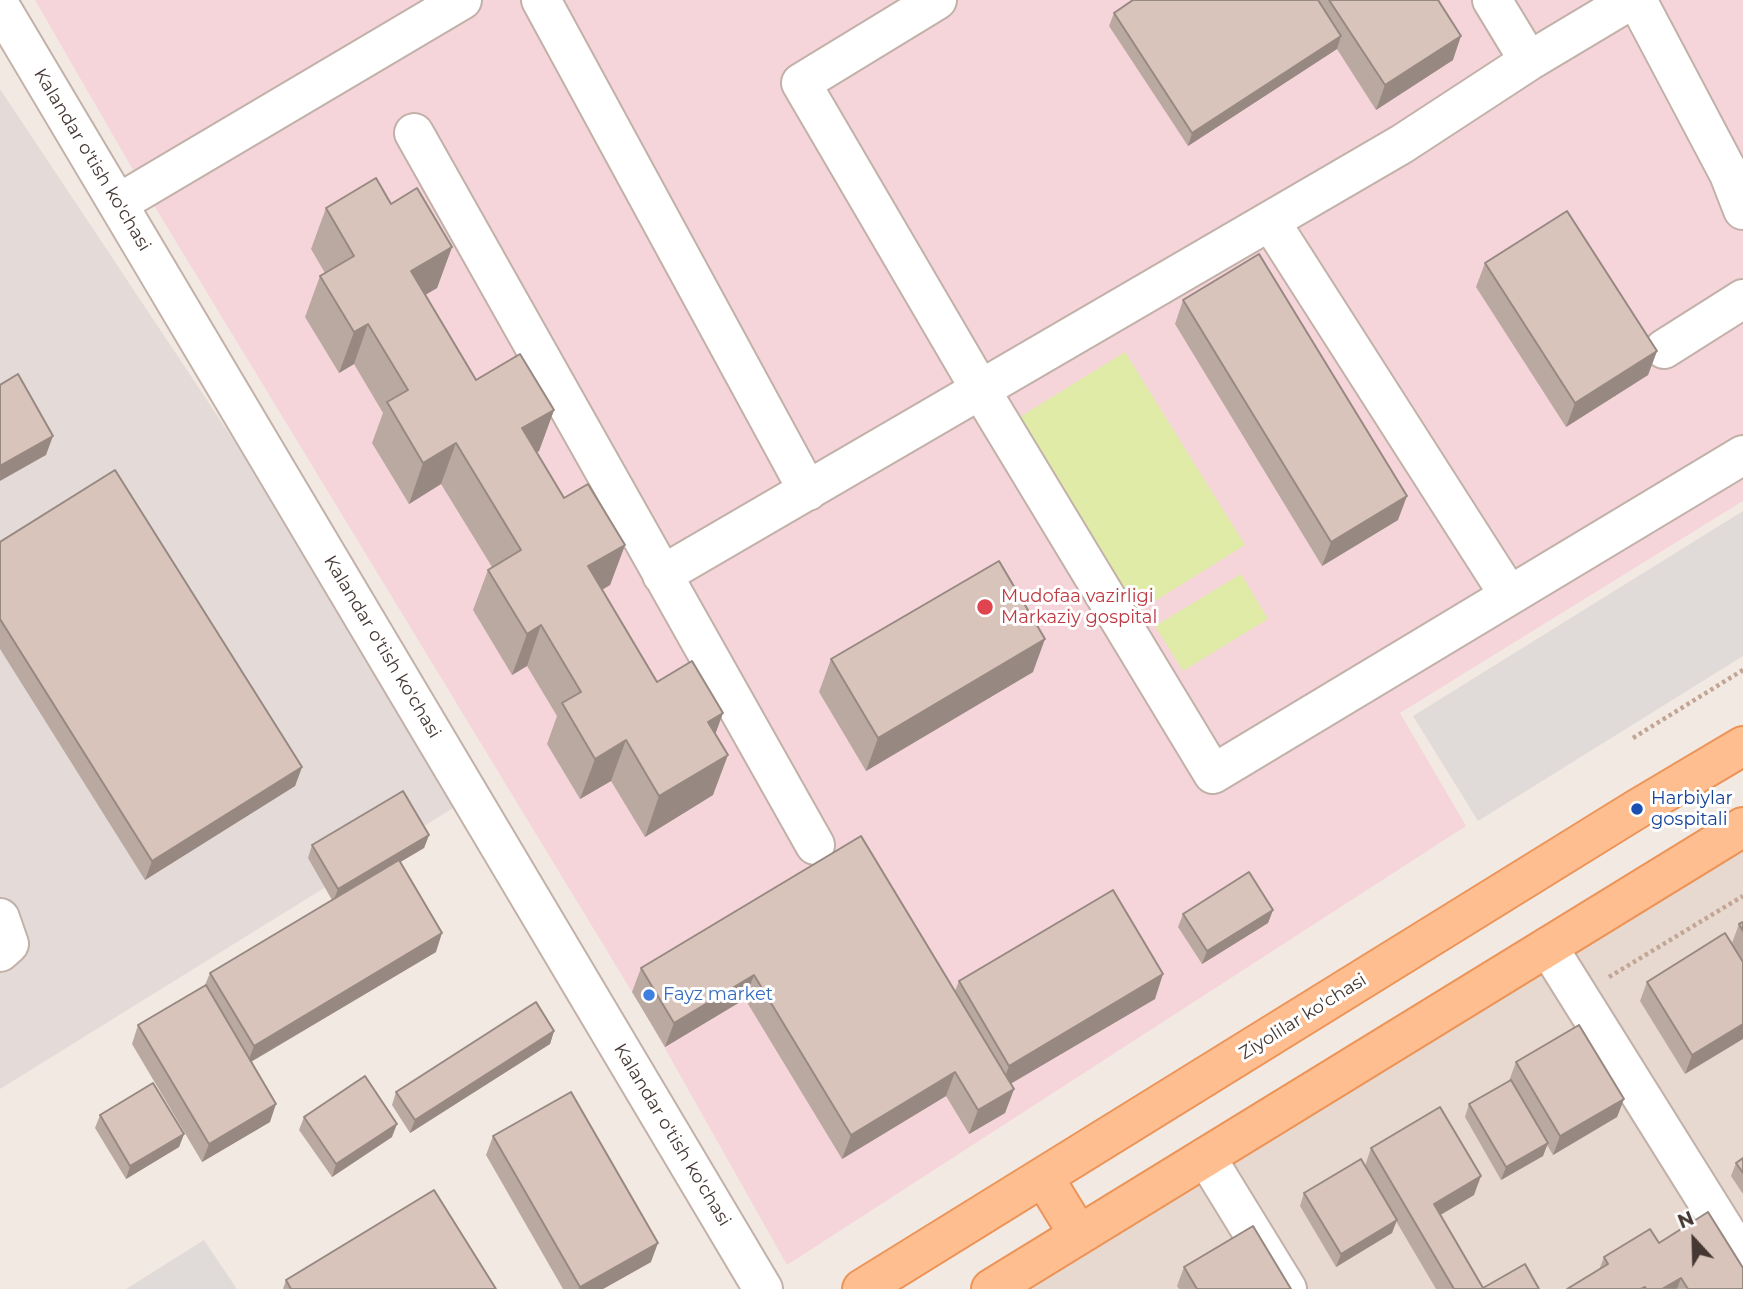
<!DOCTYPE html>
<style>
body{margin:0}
#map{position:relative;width:1743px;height:1289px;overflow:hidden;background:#f3e9e3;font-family:Montserrat,sans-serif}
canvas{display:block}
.north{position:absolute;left:1659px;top:1205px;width:70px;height:70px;-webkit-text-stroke:5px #fff;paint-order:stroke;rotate:338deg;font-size:19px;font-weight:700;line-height:28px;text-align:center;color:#453833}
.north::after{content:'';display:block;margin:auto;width:24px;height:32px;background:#453833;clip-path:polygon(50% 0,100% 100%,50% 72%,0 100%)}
</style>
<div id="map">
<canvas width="1743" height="1289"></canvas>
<div class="north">N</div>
</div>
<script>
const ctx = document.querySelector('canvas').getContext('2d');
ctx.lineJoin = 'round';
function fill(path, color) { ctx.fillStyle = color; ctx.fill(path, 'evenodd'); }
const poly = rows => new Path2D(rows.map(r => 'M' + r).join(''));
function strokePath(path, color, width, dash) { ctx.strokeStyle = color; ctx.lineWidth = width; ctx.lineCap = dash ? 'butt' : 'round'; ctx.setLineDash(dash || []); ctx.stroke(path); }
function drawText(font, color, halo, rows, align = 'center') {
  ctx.font = font + ' Montserrat,sans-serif'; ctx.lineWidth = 6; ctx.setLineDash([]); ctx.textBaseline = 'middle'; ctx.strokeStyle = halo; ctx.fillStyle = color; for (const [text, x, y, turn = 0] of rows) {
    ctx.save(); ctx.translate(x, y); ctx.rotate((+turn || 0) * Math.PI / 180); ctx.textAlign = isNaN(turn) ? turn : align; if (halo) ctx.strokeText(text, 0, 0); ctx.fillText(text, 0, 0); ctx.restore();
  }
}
const residential = poly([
 [1743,827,1743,1289,991,1289]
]);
const industrial = poly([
 [0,89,471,797,0,1089]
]);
const medical = poly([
 [35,0,1743,0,1743,501,1400,713,1466,826,787,1265,649,1020,144,189]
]);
const green = poly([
 [1125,352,1245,545,1139,611,1018,418],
 [1241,574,1268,619,1183,671,1155,626]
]);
const parking = poly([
 [1743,511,1743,656,1478,821,1413,716],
 [204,1240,237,1289,126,1289]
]);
const path = poly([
 [1633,738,1743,670],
 [1609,977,1743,896]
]);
const minor = poly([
 [541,0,808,491],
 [937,0,801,83,980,389,1213,774,1743,455],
 [1492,0,1529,61],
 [1637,0,1729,174,1743,210],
 [0,6,763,1289],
 [414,133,815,845],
 [119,203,462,0],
 [1270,221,1509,595],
 [1664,349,1743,299],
 [662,575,1402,144,1529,61,1631,0],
 [0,918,9,944,0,952],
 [1548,947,1743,1259],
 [1206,1157,1287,1289]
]);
const major = poly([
 [1044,1178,1079,1235],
 [862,1289,1637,809,1743,746],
 [991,1289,1743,827]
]);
const wall = poly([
 [1133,0,1438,0,1453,60,1376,110,1337,49,1188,146,1109,26,1114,13],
 [391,204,452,247,437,288,425,295,476,380,554,410,539,451,537,452,564,498,625,545,610,585,602,590,657,682,723,713,715,734,713,795,645,837,611,781,580,799,547,744,557,716,527,666,512,675,473,610,488,570,492,567,441,484,409,504,372,443,383,413,354,364,339,373,305,317,320,276,325,273,311,249,326,208],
 [1485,263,1657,351,1648,375,1566,427,1476,287],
 [1183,300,1398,520,1322,566,1175,324],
 [0,542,302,767,295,786,145,880,0,649],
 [831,659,1033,672,866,771,819,692],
 [429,835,424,848,400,862,436,952,251,1062,270,1122,202,1162,132,1044,138,1025,205,985,210,973,332,900,308,858,312,845],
 [861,836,955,991,959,981,1155,999,1010,1084,1014,1089,1005,1113,969,1134,946,1096,842,1159,745,999,665,1047,632,992,641,968],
 [1273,910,1268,923,1202,964,1178,927,1183,914],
 [1743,922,1743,961,1732,943,1739,924],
 [1743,962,1685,1074,1640,1001,1647,982],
 [554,1031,550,1044,410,1133,392,1105,396,1092],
 [1516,1062,1624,1099,1617,1117,1553,1155,1547,1145,1543,1156,1501,1180,1465,1117,1469,1104,1509,1081],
 [100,1115,184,1134,179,1147,126,1179,95,1128],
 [304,1117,392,1137,332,1177,299,1130],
 [493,1136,651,1262,603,1289,563,1289,486,1155],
 [1371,1148,1474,1195,1440,1215,1483,1288,1539,1289,1436,1289,1396,1221,1392,1233,1336,1267,1300,1206,1304,1193,1365,1166],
 [1743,1158,1743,1194,1731,1176,1736,1163],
 [1659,1243,1743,1289,1567,1289,1599,1270,1604,1257],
 [1184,1267,1291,1289,1179,1289,1177,1286],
 [286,1280,496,1289,283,1289]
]);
const shadedWall = poly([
 [1341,36,1337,49,1188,146,1192,133],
 [1461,36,1453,60,1376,110,1385,85],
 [452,247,437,288,396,312,411,271],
 [368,324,354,364,339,373,354,332],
 [1657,351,1648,375,1566,427,1575,403],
 [554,410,539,451,508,469,522,428],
 [53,436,46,455,0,481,0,466],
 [456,443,441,484,409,504,423,463],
 [1407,496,1398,520,1322,566,1331,542],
 [625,545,610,585,573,607,588,566],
 [541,625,527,666,512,675,527,634],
 [1045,639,1033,672,866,771,878,738],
 [723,713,708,754,708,722],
 [626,740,611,781,580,799,595,759],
 [728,755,713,795,645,837,659,796],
 [302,767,295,786,145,880,152,861],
 [429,835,424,848,333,902,338,889],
 [1273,910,1268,923,1202,964,1207,951],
 [442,933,436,952,247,1064,254,1046],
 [1163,974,1155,999,1000,1090,1009,1066],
 [754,975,745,999,665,1047,674,1023],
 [1743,1024,1743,1039,1685,1074,1692,1055],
 [554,1031,550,1044,410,1133,415,1120],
 [955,1072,946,1096,842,1159,851,1135],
 [1014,1089,1005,1113,969,1134,978,1110],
 [1624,1099,1617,1117,1553,1155,1560,1136],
 [276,1104,270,1122,202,1162,209,1144],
 [397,1124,392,1137,332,1177,336,1164],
 [184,1134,179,1147,126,1179,130,1166],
 [1548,1143,1543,1156,1501,1180,1506,1167],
 [1481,1176,1474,1195,1427,1223,1434,1204],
 [1397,1220,1392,1233,1336,1267,1341,1254],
 [658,1243,651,1262,603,1289,579,1289,580,1287],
 [1681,1278,1677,1289,1662,1289]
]);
const building = poly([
 [1133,0,1318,0,1341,36,1192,133,1114,13,1133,0],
 [1329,0,1438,0,1461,36,1385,85,1329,0],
 [376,178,391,204,417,188,452,247,411,271,476,380,520,354,554,410,522,428,564,498,588,484,625,545,588,566,657,682,692,661,723,713,708,722,728,755,659,796,626,740,595,759,562,703,581,692,541,625,527,634,488,570,521,550,456,443,423,463,387,402,408,390,368,324,354,332,320,276,354,256,326,208,376,178],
 [1567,211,1657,351,1575,403,1485,263,1567,211],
 [1259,254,1407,496,1331,542,1183,300,1259,254],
 [18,374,53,436,0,466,0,385,18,374],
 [115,470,302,767,152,861,0,619,0,542,115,470],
 [999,561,1045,639,878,738,831,659,999,561],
 [403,791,429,835,338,889,312,845,403,791],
 [861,836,1014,1089,978,1110,955,1072,851,1135,754,975,674,1023,641,968,861,836],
 [399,860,442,933,254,1046,210,973,399,860],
 [1249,872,1273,910,1207,951,1183,914,1249,872],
 [1113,890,1163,974,1009,1066,959,981,1113,890],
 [1743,922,1743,931,1739,924,1743,922],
 [1725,933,1743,962,1743,1024,1692,1055,1647,982,1725,933],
 [206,985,276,1104,209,1144,138,1025,206,985],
 [536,1002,554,1031,415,1120,396,1092,536,1002],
 [1579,1025,1624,1099,1560,1136,1516,1062,1579,1025],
 [365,1076,397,1124,336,1164,304,1117,365,1076],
 [1511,1080,1548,1143,1506,1167,1469,1104,1511,1080],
 [153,1083,184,1134,130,1166,100,1115,153,1083],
 [571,1092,658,1243,580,1287,493,1136,571,1092],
 [1440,1107,1481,1176,1434,1204,1483,1288,1525,1264,1539,1289,1454,1289,1371,1148,1440,1107],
 [1743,1158,1743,1173,1736,1163,1743,1158],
 [1361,1159,1397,1220,1341,1254,1304,1193,1361,1159],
 [434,1190,496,1289,291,1289,286,1280,434,1190],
 [1708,1212,1743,1268,1743,1289,1688,1289,1681,1278,1662,1289,1646,1289,1645,1287,1641,1289,1567,1289,1608,1264,1604,1257,1650,1229,1659,1243,1708,1212],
 [1253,1226,1291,1289,1197,1289,1184,1267,1253,1226]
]);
const markers = [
 [985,607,9,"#e0444e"],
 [1637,809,7,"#1a4fb4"],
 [649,995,7,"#3f7fe0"]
];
const streetNames = [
 ["Kalandar o'tish ko'chasi",92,160,59],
 ["Kalandar o'tish ko'chasi",382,647,59],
 ["Ziyolilar ko'chasi",1303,1017,-32],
 ["Kalandar o'tish ko'chasi",672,1135,59]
];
const healthNames = [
 ["Mudofaa vazirligi",1001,597],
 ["Markaziy gospital",1001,618]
];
const transitNames = [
 ["Harbiylar",1651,799],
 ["gospitali",1651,820]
];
const shopNames = [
 ["Fayz market",663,995]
];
fill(residential, '#e7d9d0');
fill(industrial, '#e4dbd8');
fill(medical, '#f5d5da');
fill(green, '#e0eba8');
fill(parking, '#e0dbd9');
strokePath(minor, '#c2b1a8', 42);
strokePath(major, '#ec9457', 42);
strokePath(path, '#c2a595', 4.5, [3.5, 3.5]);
strokePath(minor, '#fff', 38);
strokePath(major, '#ffbe90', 38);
fill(wall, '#baa9a0');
fill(shadedWall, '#978982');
fill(building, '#d8c4ba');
strokePath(building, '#978982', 2);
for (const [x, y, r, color] of markers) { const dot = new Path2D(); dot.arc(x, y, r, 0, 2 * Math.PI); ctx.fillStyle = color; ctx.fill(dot); strokePath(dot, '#fff', 2.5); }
drawText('18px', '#453833', '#fff', streetNames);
drawText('18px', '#be3a42', '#fff', healthNames, 'left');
drawText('18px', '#164399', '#fff', transitNames, 'left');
drawText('18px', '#366cbe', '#fff', shopNames, 'left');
</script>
